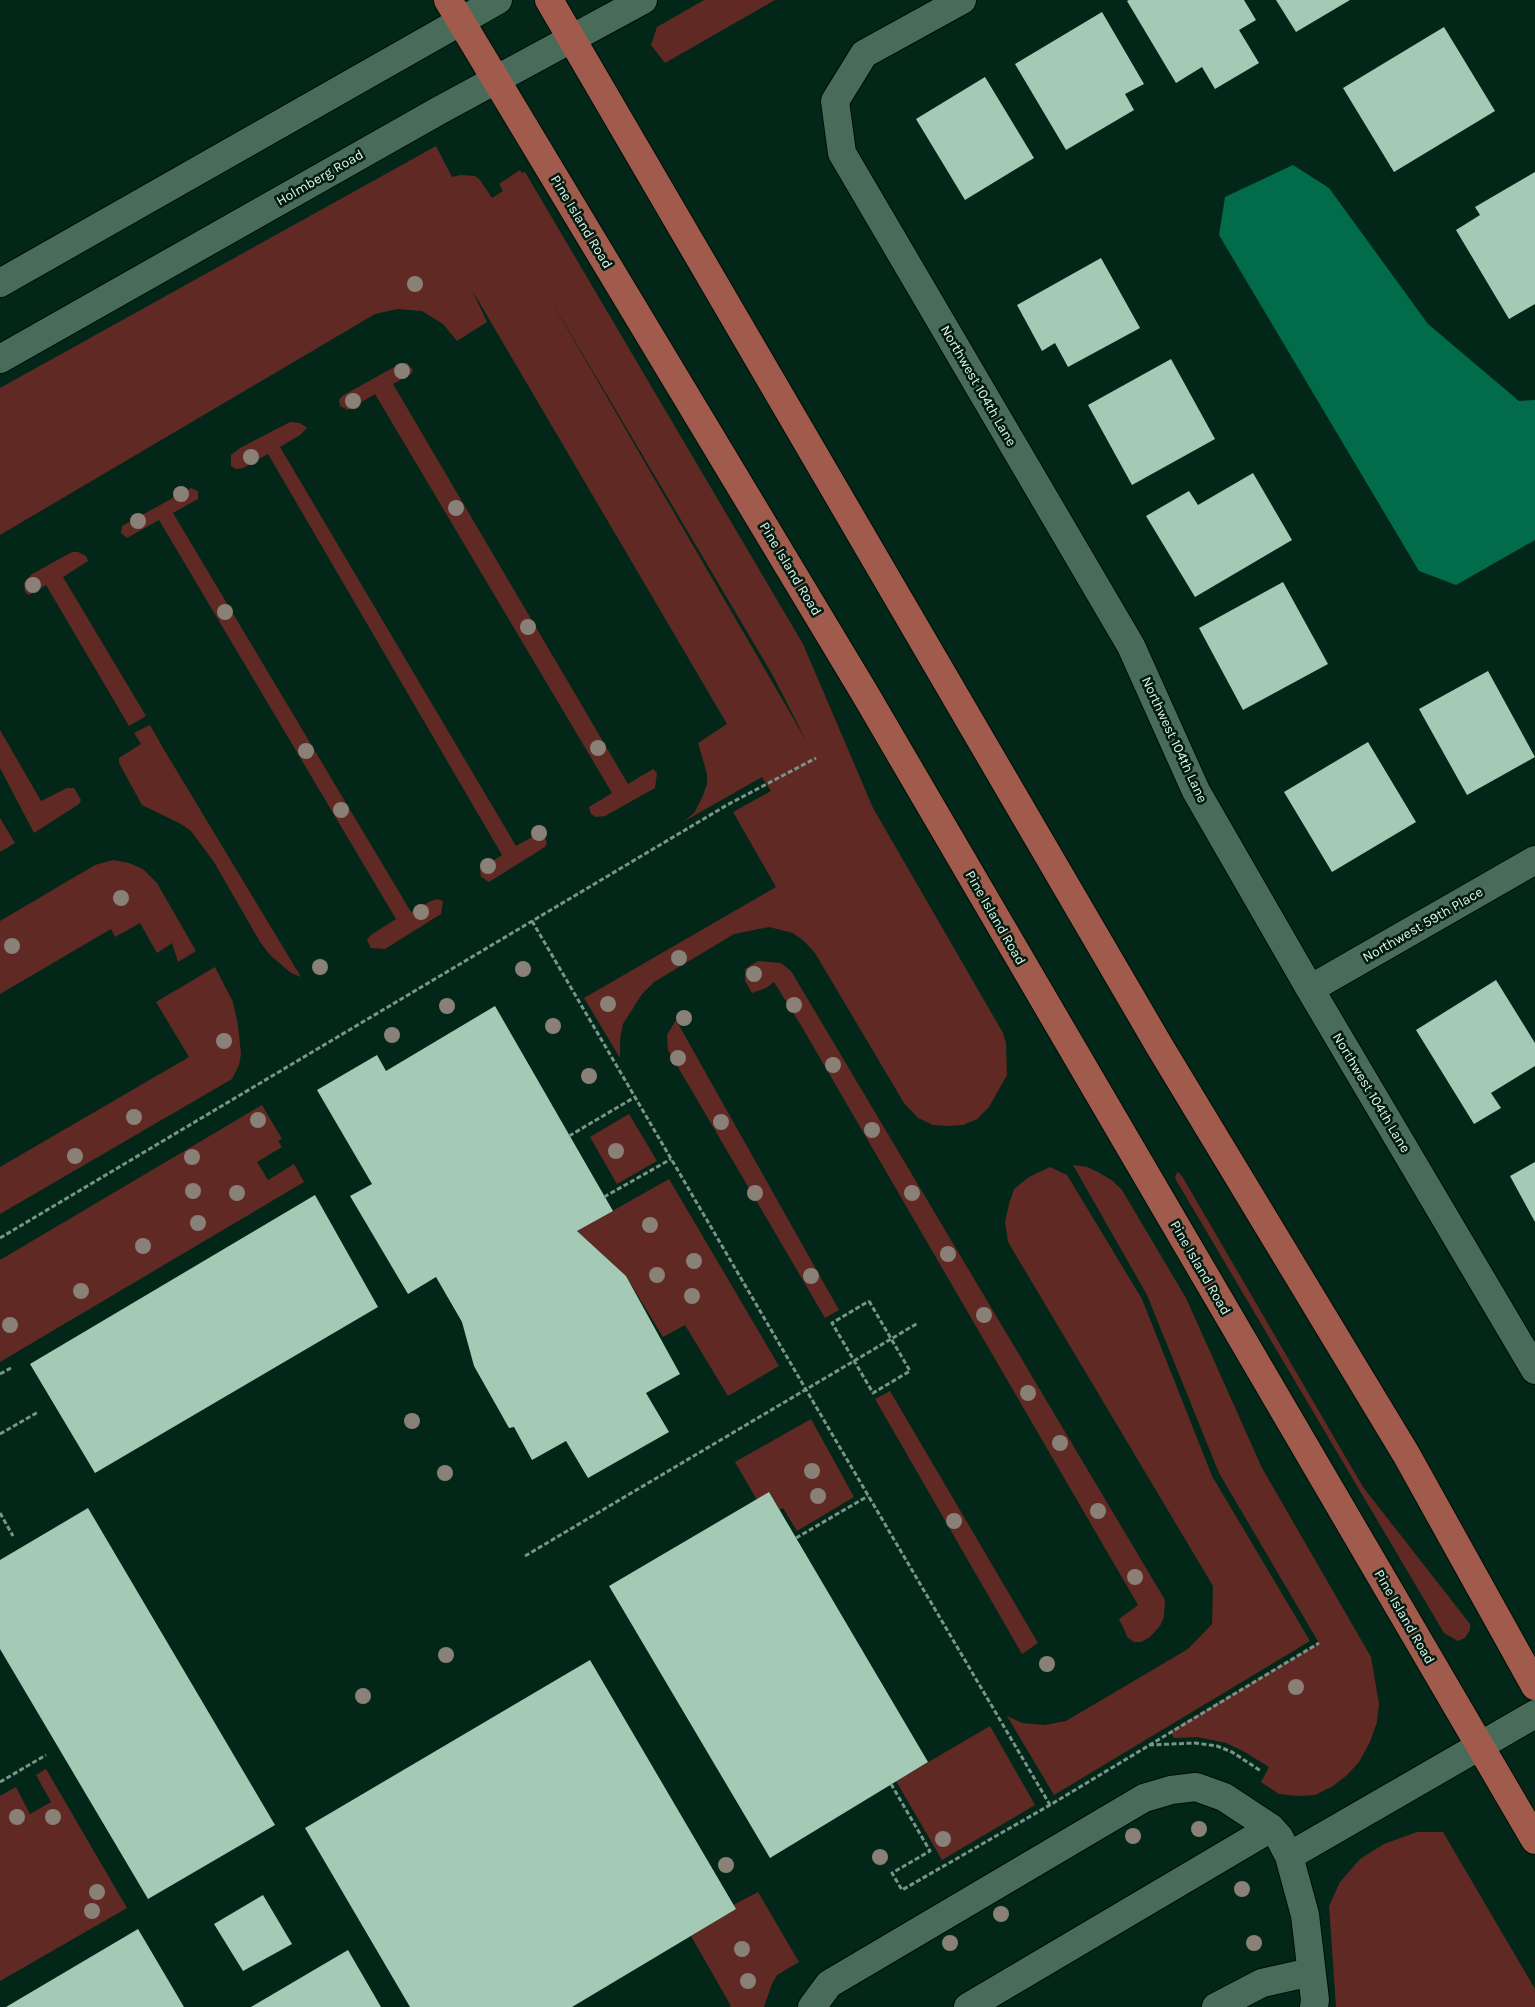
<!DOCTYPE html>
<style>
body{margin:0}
canvas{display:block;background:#022618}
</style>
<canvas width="1535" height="2007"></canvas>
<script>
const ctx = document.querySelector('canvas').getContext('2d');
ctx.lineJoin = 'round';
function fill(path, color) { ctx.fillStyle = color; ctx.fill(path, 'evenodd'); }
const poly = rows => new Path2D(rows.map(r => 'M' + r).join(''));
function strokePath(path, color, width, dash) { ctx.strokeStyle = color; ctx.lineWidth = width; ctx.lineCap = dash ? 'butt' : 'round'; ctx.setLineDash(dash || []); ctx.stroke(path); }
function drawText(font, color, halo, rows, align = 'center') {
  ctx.font = font + ' Karla,sans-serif'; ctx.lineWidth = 5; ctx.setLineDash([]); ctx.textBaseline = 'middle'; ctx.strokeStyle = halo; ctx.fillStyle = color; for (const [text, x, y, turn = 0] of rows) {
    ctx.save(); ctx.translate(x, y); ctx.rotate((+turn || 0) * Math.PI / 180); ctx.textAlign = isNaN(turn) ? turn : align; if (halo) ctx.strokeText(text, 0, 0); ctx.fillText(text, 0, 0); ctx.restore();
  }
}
const green = poly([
 [704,0,775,0,665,63,651,45,657,27],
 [436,146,452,177,461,175,475,176,480,180,492,198,503,191,499,184,520,170,522,173,525,172,803,644,873,808,1003,1033,1006,1043,1007,1075,989,1107,977,1119,963,1125,948,1126,933,1125,918,1118,904,1103,815,953,804,941,793,933,769,927,734,934,654,982,642,994,623,1024,620,1039,620,1058,584,998,776,887,733,812,771,791,762,777,683,822,694,813,702,798,707,784,707,774,698,743,727,724,472,290,487,322,457,341,443,324,422,311,398,309,375,314,0,535,0,388],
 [546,292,772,674,807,742],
 [407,363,413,370,411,374,393,384,628,784,653,769,657,773,655,788,605,816,596,817,591,814,589,807,612,793,375,394,348,410,340,406,339,400,342,396,396,366],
 [290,422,300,423,307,428,300,435,280,447,516,846,539,833,544,835,547,843,545,847,489,882,481,877,480,869,502,855,268,454,243,468,236,469,231,466,231,455,240,448],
 [191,488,198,491,198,499,173,513,411,912,429,902,437,899,443,901,441,914,385,949,371,948,367,940,371,935,396,919,159,520,127,538,121,533,122,526],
 [72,552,78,552,86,556,88,561,63,577,146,716,129,726,46,585,29,595,25,592,24,583,32,574],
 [150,725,163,748,301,977,291,973,270,955,260,942,214,862,191,831,181,824,142,805,119,763,119,758,141,744,134,733],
 [0,730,41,801,67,788,74,788,81,800,79,804,34,833,0,768],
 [0,818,15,843,0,852],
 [113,860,129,863,143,869,157,883,196,951,178,962,172,943,157,953,140,923,115,937,111,929,0,994,0,921,95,865],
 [758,961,781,963,791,971,1165,1600,1164,1617,1160,1626,1150,1637,1141,1642,1134,1642,1128,1638,1119,1619,1138,1605,802,1027,774,982,766,988,752,993,745,981,745,969],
 [215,967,233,1002,238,1025,241,1054,239,1065,232,1079,0,1214,0,1167,189,1057,156,1002],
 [676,1020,839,1310,825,1318,668,1050,667,1035],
 [262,1105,282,1139,278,1141,282,1147,257,1162,268,1180,294,1164,304,1182,0,1362,0,1260],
 [629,1114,657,1161,617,1184,590,1137],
 [1073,1165,1087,1167,1098,1172,1113,1181,1122,1190,1186,1298,1262,1468,1371,1657,1379,1704,1377,1722,1370,1742,1359,1762,1347,1775,1333,1786,1315,1795,1298,1796,1279,1794,1261,1782,1269,1767,1243,1751,1226,1743,1197,1737,1174,1738,1170,1731,1319,1643,1219,1473,1147,1295],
 [1050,1167,1067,1175,1142,1299,1212,1476,1310,1641,1054,1795,1007,1716,1022,1723,1045,1725,1066,1721,1188,1649,1212,1624,1213,1586,1008,1242,1005,1222,1009,1204,1014,1189,1029,1177],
 [1178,1172,1182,1176,1363,1487,1470,1624,1470,1630,1465,1638,1458,1641,1444,1633,1176,1180,1175,1176],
 [669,1179,779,1366,728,1396,685,1325,663,1337,626,1276,577,1231],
 [890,1391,1038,1643,1022,1654,875,1399],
 [811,1419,854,1497,797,1531,783,1508,780,1510,769,1492,757,1500,735,1462],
 [990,1726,1035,1805,942,1860,896,1781],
 [46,1769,127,1908,0,1981,0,1796,16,1787,30,1814,51,1802,36,1775],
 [1417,1832,1443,1832,1535,1989,1535,2007,1336,2007,1329,1906,1340,1882,1360,1859,1384,1844],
 [758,1892,799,1962,777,1975,772,1984,764,2007,729,2007,731,2006,691,1936,736,1909,733,1905]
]);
const water = poly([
 [1293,165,1329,188,1428,324,1519,401,1535,400,1535,540,1456,585,1419,571,1219,235,1225,197]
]);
const building = poly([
 [1129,0,1244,0,1256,20,1239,30,1259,63,1215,89,1202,67,1176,83,1127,1],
 [1276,0,1350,0,1296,32],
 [1102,12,1144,84,1125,94,1134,110,1066,150,1015,64],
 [1444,27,1495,111,1394,172,1343,88],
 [985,77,1034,158,965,200,916,119],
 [1535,172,1535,304,1509,319,1456,230,1480,215,1475,207],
 [1101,258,1140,328,1068,367,1055,343,1042,351,1017,305],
 [1171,359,1215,439,1132,485,1088,405],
 [1253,473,1292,540,1195,597,1146,516,1189,491,1198,505],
 [1283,582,1328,664,1243,710,1199,628],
 [1488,671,1535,757,1467,795,1419,709],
 [1368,742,1416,822,1332,872,1284,792],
 [1496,980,1535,1043,1535,1066,1491,1093,1501,1108,1474,1124,1416,1030],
 [495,1006,613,1211,577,1231,626,1276,680,1374,646,1393,669,1432,588,1478,566,1441,532,1460,514,1427,509,1428,474,1366,462,1322,436,1277,408,1294,350,1196,372,1184,317,1090,377,1055,386,1071],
 [1535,1162,1535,1222,1510,1176],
 [315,1195,378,1307,95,1473,30,1364],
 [769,1492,928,1762,770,1858,609,1586],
 [88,1508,275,1825,148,1899,0,1649,0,1560],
 [590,1660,736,1909,572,2007,410,2007,305,1828],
 [263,1895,292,1944,243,1971,214,1924],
 [138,1929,184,2007,6,2007],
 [348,1950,381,2007,251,2007]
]);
const path = poly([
 [532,921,832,1434,1050,1805],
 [569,1136,635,1097],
 [604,1197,671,1159],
 [0,1238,727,805,816,758],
 [869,1301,910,1371,873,1393,832,1323,869,1301],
 [0,1374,11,1368],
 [0,1434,38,1412],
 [0,1513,13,1536],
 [796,1538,868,1496],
 [525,1556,918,1323],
 [1149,1745,1195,1743,1217,1746,1232,1752,1261,1771],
 [0,1782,46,1755],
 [891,1784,930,1851,892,1873,902,1890,1050,1805,1319,1643]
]);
const minor = poly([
 [962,0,864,54,835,101,842,153,1131,646,1196,791,1310,989,1535,1370],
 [0,283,498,0],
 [0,359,440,110,643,0],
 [1310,989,1535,860],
 [1289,1856,1535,1714],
 [812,2007,829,1984,1144,1798,1171,1790,1196,1787,1224,1797,1271,1828,1279,1837,1289,1856,1305,1915,1315,2000,1314,2007],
 [968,2007,1271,1828],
 [1216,2007,1262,1983,1311,1972]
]);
const major = poly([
 [448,0,864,692,1535,1840],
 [549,0,1160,1047,1406,1454,1535,1686]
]);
const trees = [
 [415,284],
 [402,371],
 [353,401],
 [251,457],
 [181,494],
 [456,508],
 [138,521],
 [33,585],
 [225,612],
 [528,627],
 [598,748],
 [306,751],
 [341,810],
 [539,833],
 [488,866],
 [121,898],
 [421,912],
 [12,946],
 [679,958],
 [320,967],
 [523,969],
 [754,974],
 [608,1004],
 [794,1005],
 [447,1006],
 [684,1018],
 [553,1026],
 [392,1035],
 [224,1041],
 [678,1058],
 [833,1065],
 [589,1076],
 [134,1117],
 [258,1120],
 [721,1122],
 [872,1130],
 [616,1151],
 [75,1156],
 [192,1157],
 [193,1191],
 [237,1193],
 [755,1193],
 [912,1193],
 [198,1223],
 [650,1225],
 [143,1246],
 [948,1254],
 [694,1261],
 [657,1275],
 [811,1276],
 [81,1291],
 [692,1296],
 [984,1315],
 [10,1325],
 [1028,1393],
 [412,1421],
 [1060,1443],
 [812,1471],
 [445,1473],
 [818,1496],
 [1098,1511],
 [954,1521],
 [1135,1577],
 [446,1655],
 [1047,1664],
 [1296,1687],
 [363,1696],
 [17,1817],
 [53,1817],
 [1199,1829],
 [1133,1836],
 [943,1839],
 [880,1857],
 [726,1865],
 [1242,1889],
 [97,1892],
 [92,1911],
 [1001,1914],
 [950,1943],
 [1254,1943],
 [742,1949],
 [748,1981]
];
const streetNames = [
 ["Holmberg Road",320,178,-30],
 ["Pine Island Road",581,222,59],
 ["Northwest 104th Lane",978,386,60],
 ["Pine Island Road",790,569,59],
 ["Northwest 104th Lane",1174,740,65],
 ["Pine Island Road",995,918,60],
 ["Northwest 59th Place",1423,925,-30],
 ["Northwest 104th Lane",1371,1093,59],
 ["Pine Island Road",1200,1268,60],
 ["Pine Island Road",1404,1617,60]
];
fill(green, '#602923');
fill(water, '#026b49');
fill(building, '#a4cab6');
strokePath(minor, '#000d05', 30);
strokePath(major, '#000d05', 30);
strokePath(path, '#799489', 3, [5, 2.5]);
strokePath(minor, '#486b5a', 28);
strokePath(major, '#a05b4d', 28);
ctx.fillStyle = '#898177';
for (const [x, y] of trees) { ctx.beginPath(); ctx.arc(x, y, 8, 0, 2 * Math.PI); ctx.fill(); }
drawText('14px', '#e1f4ea', '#021b10', streetNames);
</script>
